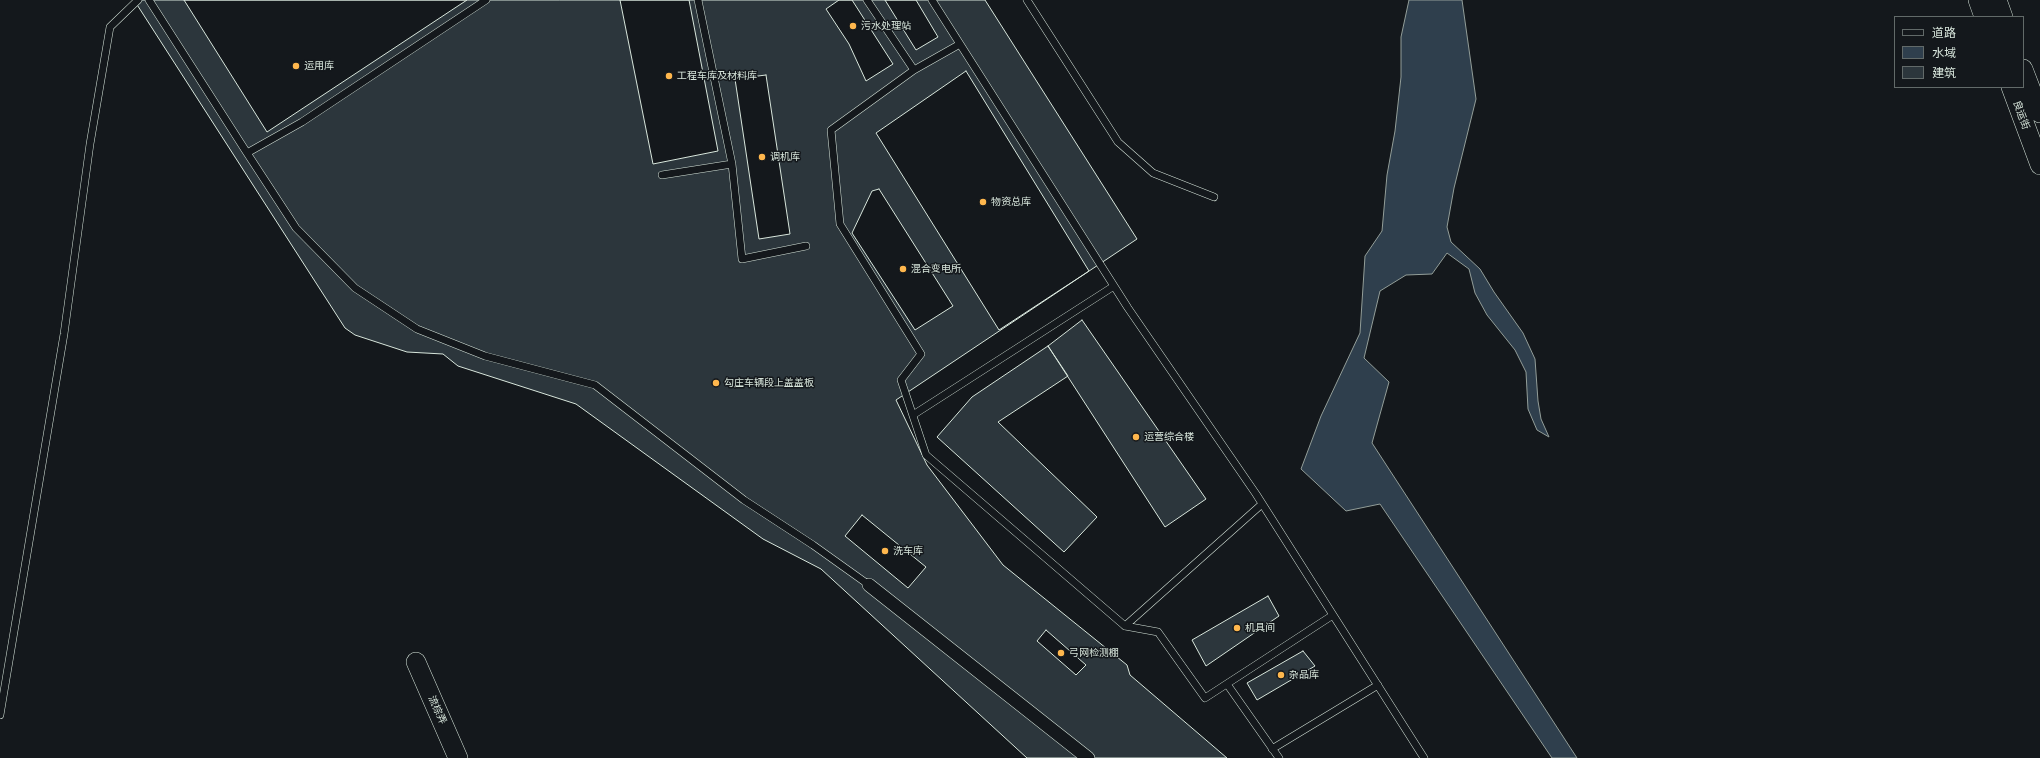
<!DOCTYPE html>
<meta charset="utf-8">
<style>
body{margin:0}
#map{position:relative;width:2040px;height:758px;overflow:hidden;background:#14181c;font-family:"Open Sans","Noto Sans SC",sans-serif}
canvas{display:block}
.legend{position:absolute;left:1894px;top:16px;width:130px;height:72px;box-sizing:border-box;background:#14181c;border:1px solid #626a69;margin:0;padding:5px 7px;list-style:none;font-size:12px;color:#d8e6dc}
.legend li{display:flex;align-items:center;gap:8px;height:20px}
.legend b{width:20px;border:1px solid #626a69}
</style>
<div id="map">
<canvas width="2040" height="758"></canvas>
<ul class="legend">
<li><b style="height:5px;background:#14181c"></b>道路</li>
<li><b style="height:11px;background:#2f3f4d"></b>水域</li>
<li><b style="height:11px;background:#2c363c"></b>建筑</li>
</ul>
</div>
<script>
const ctx = document.querySelector('canvas').getContext('2d');
ctx.lineJoin = 'round';
function fill(path, color) { ctx.fillStyle = color; ctx.fill(path, 'evenodd'); }
const poly = rows => new Path2D(rows.map(r => 'M' + r).join(''));
function strokePath(path, color, width, dash) { ctx.strokeStyle = color; ctx.lineWidth = width; ctx.lineCap = dash ? 'butt' : 'round'; ctx.setLineDash(dash || []); ctx.stroke(path); }
function drawText(font, color, halo, rows, align = 'center') {
  ctx.font = font + ' "Open Sans","Noto Sans SC",sans-serif'; ctx.lineWidth = 3; ctx.setLineDash([]); ctx.textBaseline = 'middle'; ctx.strokeStyle = halo; ctx.fillStyle = color; for (const [text, x, y, turn = 0] of rows) {
    ctx.save(); ctx.translate(x, y); ctx.rotate((+turn || 0) * Math.PI / 180); ctx.textAlign = isNaN(turn) ? turn : align; if (halo) ctx.strokeText(text, 0, 0); ctx.fillText(text, 0, 0); ctx.restore();
  }
}
const water = poly([
 [1409,0,1462,0,1476,99,1454,188,1447,227,1451,242,1480,269,1494,292,1523,333,1535,359,1538,401,1541,419,1549,437,1537,430,1528,409,1526,372,1515,350,1487,315,1475,293,1469,269,1447,253,1432,274,1406,275,1380,291,1364,358,1389,382,1372,443,1577,758,1552,758,1380,504,1346,511,1301,469,1321,416,1360,333,1365,256,1382,231,1387,175,1395,131,1401,77,1401,37,1409,0]
]);
const building = poly([
 [134,0,985,0,1137,239,896,400,927,465,1003,565,1127,665,1130,675,1227,758,1027,758,821,569,763,539,576,404,458,366,443,354,407,352,355,335,345,328,134,0],
 [184,0,467,0,267,132,184,0],
 [620,0,689,0,718,151,653,164,620,0],
 [839,0,852,0,893,64,866,81,849,44,826,9,839,0],
 [885,0,916,0,938,37,916,50,885,0],
 [966,71,1089,271,999,330,876,133,966,71],
 [766,75,790,234,759,239,735,79,766,75],
 [879,189,953,306,915,330,852,233,872,191,879,189],
 [1082,320,1206,499,1165,527,1048,346,1082,320],
 [1048,346,1068,376,998,422,1097,517,1064,552,937,437,972,397,1048,346],
 [862,515,926,567,908,588,845,536,862,515],
 [1268,596,1279,616,1206,666,1192,640,1268,596],
 [1046,630,1086,665,1076,675,1037,641,1046,630],
 [1303,651,1315,666,1257,700,1247,683,1303,651]
]);
const lane = poly([
 [149,0,247,153,302,122,486,0],
 [698,0,732,164],
 [867,0,914,70],
 [932,0,1128,308,1256,494,1424,758],
 [1027,0,1118,142,1153,173,1214,197],
 [960,44,914,70,831,130,840,224,921,354,901,380,926,455,1125,626,1262,504],
 [247,153,296,228,355,288,417,329,485,356,595,385,744,500,813,545,869,585],
 [662,175,732,164,742,259,806,246],
 [913,415,1114,286],
 [1125,626,1158,632,1205,698,1333,615],
 [1227,684,1279,758],
 [0,715,64,334,90,144,110,27,138,0],
 [1272,749,1378,685]
]);
const street = poly([
 [869,585,1088,758]
]);
const secondary = poly([
 [1978,0,1984,17],
 [1997,0,2003,17],
 [2023,69,2040,113],
 [2011,87,2040,165],
 [416,662,458,758]
]);
const markers = [
 [853,26,4,"#ffb74d"],
 [296,66,4,"#ffb74d"],
 [669,76,4,"#ffb74d"],
 [762,157,4,"#ffb74d"],
 [983,202,4,"#ffb74d"],
 [903,269,4,"#ffb74d"],
 [716,383,4,"#ffb74d"],
 [1136,437,4,"#ffb74d"],
 [885,551,4,"#ffb74d"],
 [1237,628,4,"#ffb74d"],
 [1061,653,4,"#ffb74d"],
 [1281,675,4,"#ffb74d"]
];
const poiNames = [
 ["污水处理站",861,26],
 ["运用库",304,66],
 ["工程车库及材料库",677,76],
 ["调机库",770,157],
 ["物资总库",991,202],
 ["混合变电所",911,269],
 ["勾庄车辆段上盖盖板",724,383],
 ["运营综合楼",1144,437],
 ["洗车库",893,551],
 ["机具间",1245,628],
 ["弓网检测棚",1069,653],
 ["杂品库",1289,675]
];
const streetNames = [
 ["良运街",2021,115,70],
 ["流棕弄",437,710,66]
];
fill(water, '#2f3f4d');
strokePath(water, '#939e99', 1);
fill(building, '#2c363c');
strokePath(building, '#d8e6dc', 1);
strokePath(lane, '#d8e6dc', 8);
strokePath(street, '#d8e6dc', 14);
strokePath(secondary, '#d8e6dc', 20);
strokePath(lane, '#14181c', 7);
strokePath(street, '#14181c', 13);
strokePath(secondary, '#14181c', 19);
for (const [x, y, r, color] of markers) { const dot = new Path2D(); dot.arc(x, y, r, 0, 2 * Math.PI); ctx.fillStyle = color; ctx.fill(dot); strokePath(dot, '#14181c', 1.5); }
drawText('10px', '#d8e6dc', '#14181c', poiNames, 'left');
drawText('10px', '#d8e6dc', '#14181c', streetNames);
</script>
